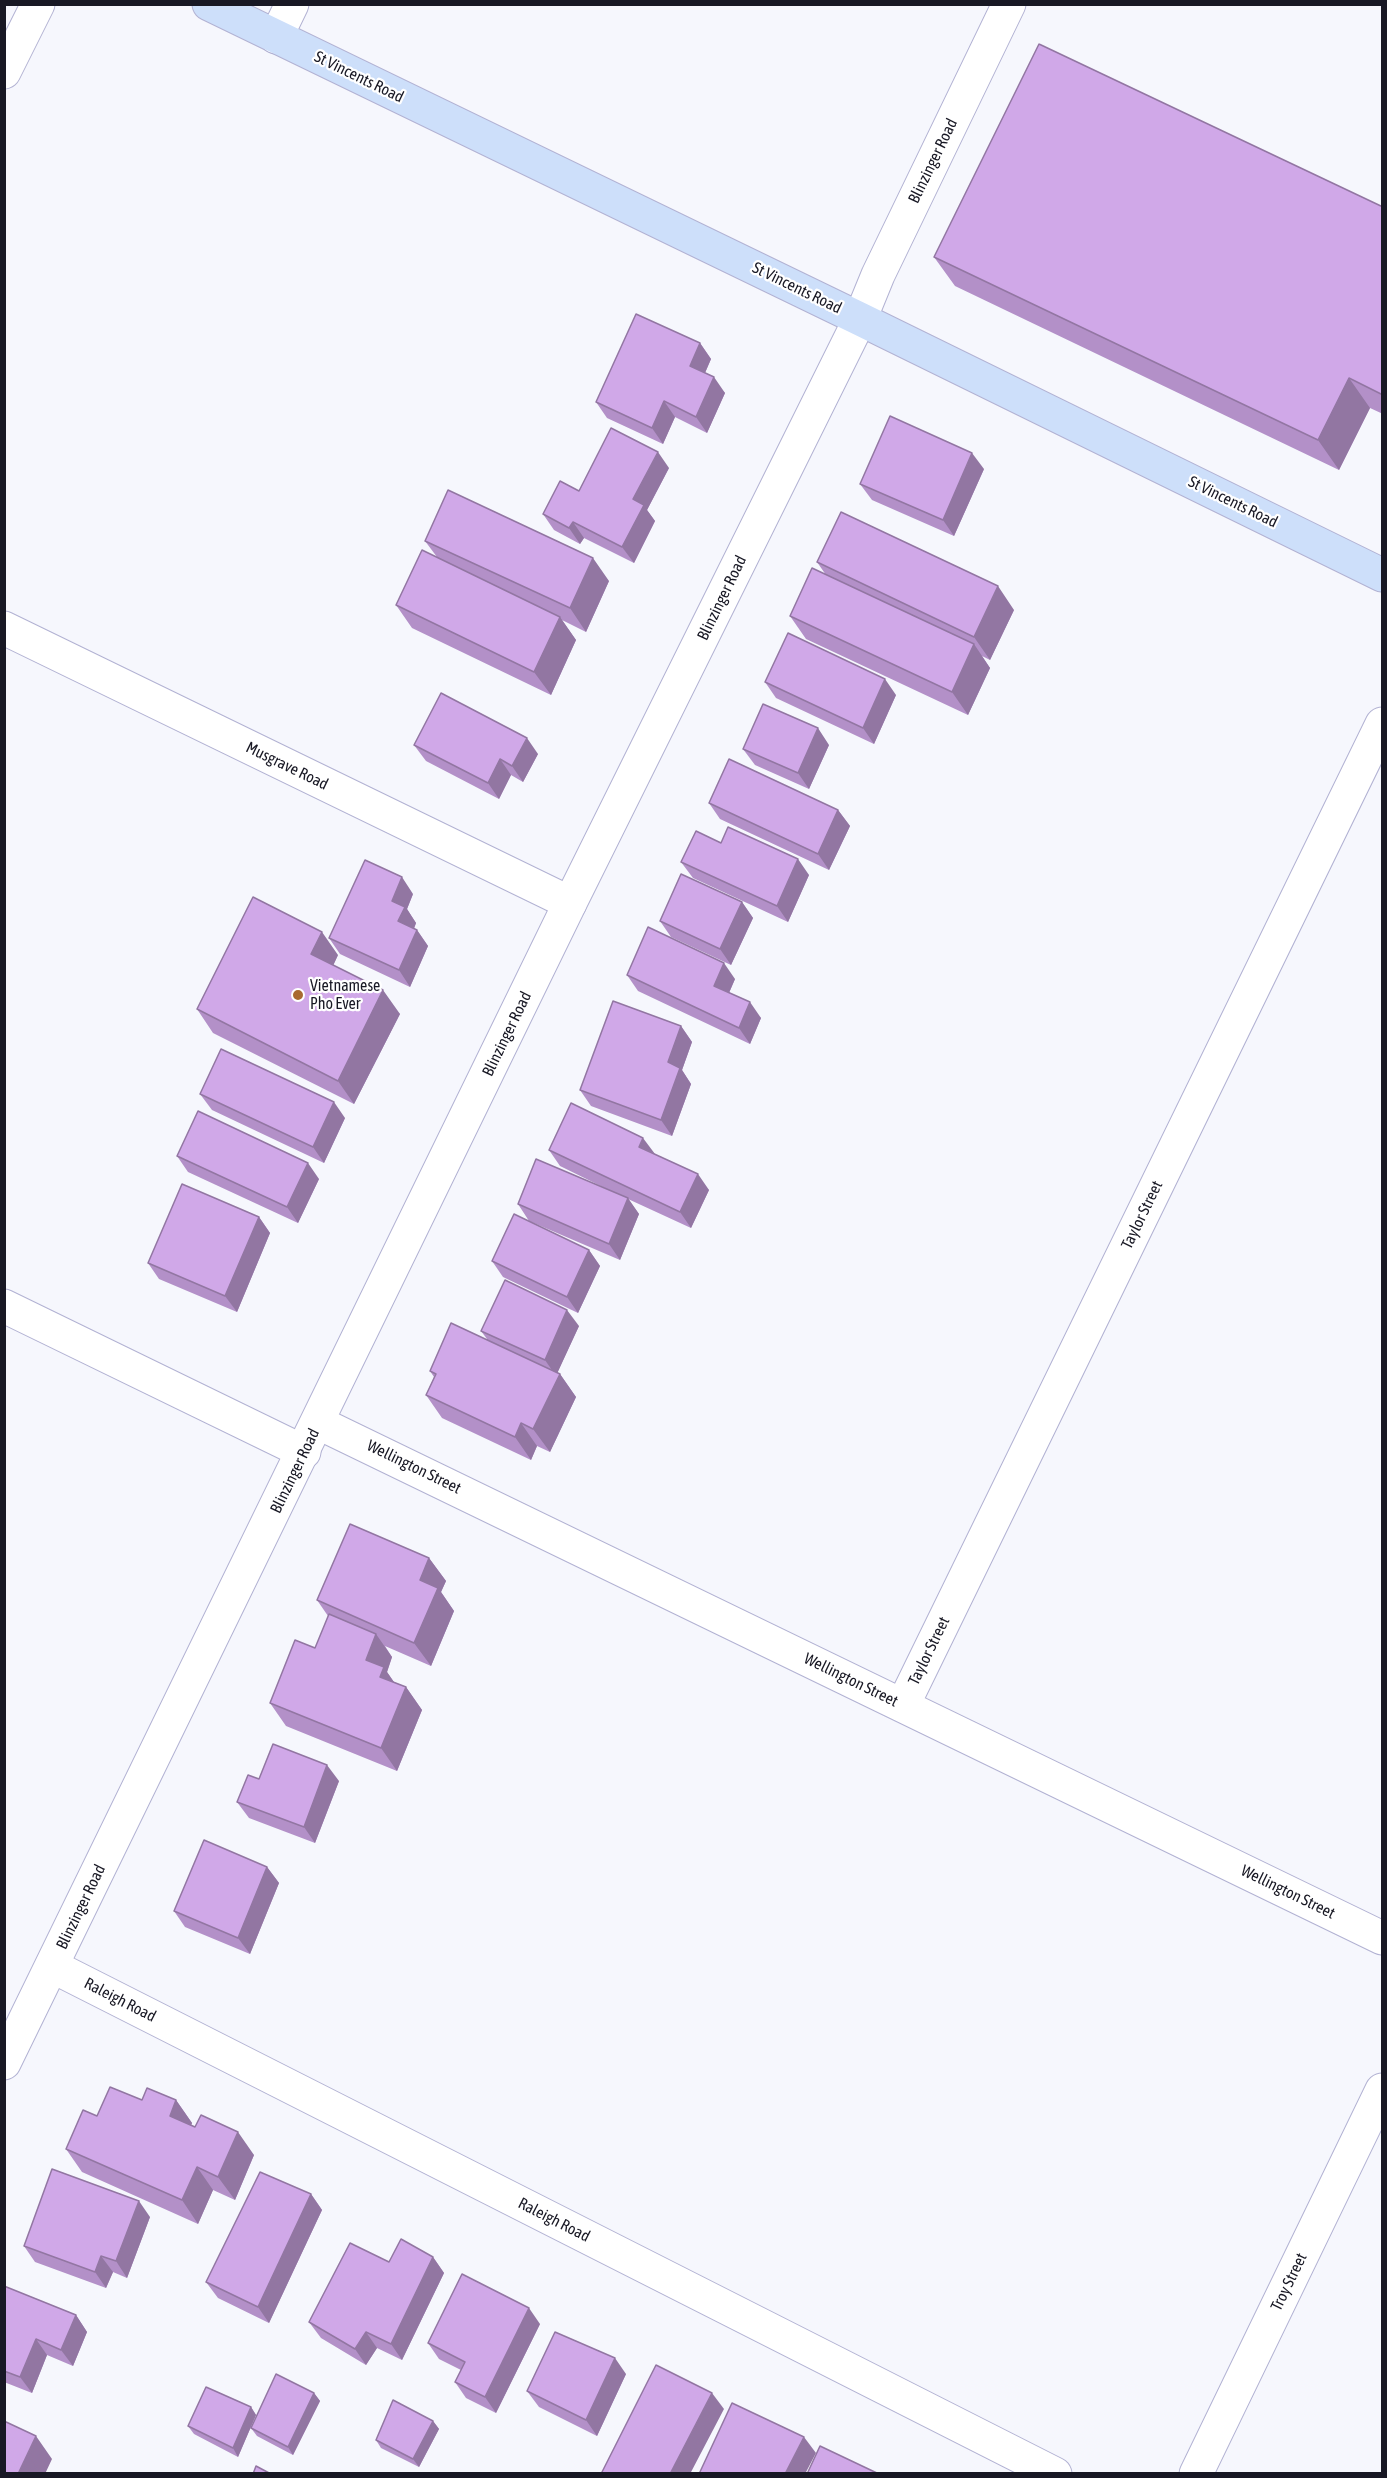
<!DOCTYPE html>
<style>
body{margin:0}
#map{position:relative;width:1387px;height:2478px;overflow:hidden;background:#f6f7fd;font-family:"Asap Condensed",sans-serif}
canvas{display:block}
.frame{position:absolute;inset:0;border:6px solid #181824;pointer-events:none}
</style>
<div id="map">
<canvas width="1387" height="2478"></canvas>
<div class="frame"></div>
</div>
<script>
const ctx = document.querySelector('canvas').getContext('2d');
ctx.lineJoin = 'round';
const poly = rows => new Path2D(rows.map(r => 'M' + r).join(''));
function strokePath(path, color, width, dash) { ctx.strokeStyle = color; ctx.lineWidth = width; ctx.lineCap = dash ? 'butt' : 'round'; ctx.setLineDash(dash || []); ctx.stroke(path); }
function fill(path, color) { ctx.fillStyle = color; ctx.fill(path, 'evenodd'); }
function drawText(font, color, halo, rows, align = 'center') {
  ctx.font = font + ' "Asap Condensed",sans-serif'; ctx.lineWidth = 4.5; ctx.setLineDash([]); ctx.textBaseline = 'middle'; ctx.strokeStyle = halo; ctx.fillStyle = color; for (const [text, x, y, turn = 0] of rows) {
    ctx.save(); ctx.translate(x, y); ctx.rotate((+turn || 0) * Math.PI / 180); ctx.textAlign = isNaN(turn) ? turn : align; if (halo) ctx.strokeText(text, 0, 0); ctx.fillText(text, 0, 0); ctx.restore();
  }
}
const minor = poly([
 [276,37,292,4],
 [4,72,38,4],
 [860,319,878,275,1009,4],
 [4,628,570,903],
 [4,1306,304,1452],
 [319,1423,1382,1938],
 [903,1705,1382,724],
 [52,1966,1055,2474],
 [1196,2474,1382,2090]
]);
const tertiary = poly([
 [4,2063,570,903,860,319]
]);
const secondary = poly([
 [209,4,860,319,1382,575]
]);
const wall = poly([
 [1383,207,1383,414,1370,408,1339,470,955,286,934,257],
 [700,343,711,359,705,373,725,393,707,433,675,417,663,444,607,418,596,402],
 [669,468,647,510,655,521,634,563,584,538,580,544,554,530,543,514,579,491],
 [984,469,954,536,872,500,860,484],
 [425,541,609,581,586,632,562,620,576,640,551,695,412,628,396,605,437,557],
 [817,562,1014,610,990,660,982,656,990,668,968,715,806,639,790,616,826,575],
 [765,682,896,695,874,744,776,698],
 [414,745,538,754,523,782,511,775,499,799,426,761],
 [829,745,809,789,755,765,743,749],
 [709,803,838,810,850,826,829,870,720,819],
 [721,843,809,875,788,922,693,878,681,862],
 [413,894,407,909,416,923,414,929,417,930,428,946,410,987,340,954,329,938],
 [742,902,753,918,731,965,671,937,660,921],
 [338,955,333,965,400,1014,354,1104,213,1033,197,1009],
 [627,975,735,979,729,993,761,1018,750,1044,638,991],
 [681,1026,692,1042,682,1070,691,1084,672,1136,591,1106,580,1090],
 [200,1094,345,1118,324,1163,212,1110],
 [549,1150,654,1154,709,1190,691,1228,628,1199,639,1214,620,1260,529,1221,518,1204,619,1195,560,1166],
 [177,1156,319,1179,298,1223,188,1172],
 [259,1217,270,1233,237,1312,159,1279,148,1263],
 [589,1250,600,1266,578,1313,503,1277,492,1261],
 [579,1326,557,1373,560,1374,576,1397,550,1452,537,1446,531,1460,442,1418,426,1395,434,1377,430,1371,487,1339,481,1331],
 [429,1558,446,1581,441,1592,454,1611,431,1666,385,1646,392,1657,387,1672,394,1682,406,1687,422,1710,397,1771,286,1726,270,1703,315,1648,328,1616,317,1600],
 [259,1779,339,1781,315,1843,249,1818,237,1802],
 [267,1867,279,1883,250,1954,185,1927,174,1911],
 [142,2100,176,2100,192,2123,191,2125,254,2155,235,2200,213,2190,198,2224,82,2172,66,2149,97,2116],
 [311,2194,322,2210,269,2323,218,2298,206,2282],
 [150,2217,127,2278,113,2272,106,2288,35,2262,24,2246],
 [433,2257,444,2273,402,2360,377,2348,366,2365,321,2338,309,2322,389,2262],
 [4,2286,76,2315,87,2332,73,2366,47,2355,32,2393,4,2382],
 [540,2324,496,2413,466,2398,455,2382,461,2370,439,2359,428,2343],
 [626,2374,597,2436,539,2407,527,2391],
 [314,2393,320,2401,293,2455,257,2436,251,2428],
 [251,2407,256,2415,238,2457,194,2434,188,2426],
 [433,2421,439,2429,419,2467,381,2448,376,2440]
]);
const shadedWall = poly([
 [700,343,711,359,701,382,690,366],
 [714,377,725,393,707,433,696,417],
 [1349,378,1370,408,1339,470,1318,440],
 [664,401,675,417,663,444,652,428],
 [658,452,669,468,647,510,655,521,634,563,622,547,633,499],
 [972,453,984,469,954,536,943,520],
 [573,522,584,538,580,544,569,528],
 [593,558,609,581,586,632,570,608],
 [998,586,1014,610,990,660,974,637],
 [560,617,576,640,551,695,534,672],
 [974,644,990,668,968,715,952,692],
 [885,679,896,695,874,744,863,728],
 [818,728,829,745,809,789,798,773],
 [527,738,538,754,523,782,512,766],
 [500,759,511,775,499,799,488,783],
 [838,810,850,826,829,870,818,854],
 [798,859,809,875,788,922,777,906],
 [402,877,413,894,407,909,416,923,410,938,398,921,392,901],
 [742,902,753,918,731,965,720,949],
 [417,930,428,946,410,987,399,970],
 [322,932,338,955,328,977,311,954],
 [724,963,735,979,725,1002,714,986],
 [383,990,400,1014,354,1104,338,1081],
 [750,1002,761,1018,750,1044,739,1028],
 [681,1026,692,1042,682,1070,691,1084,672,1136,661,1120,668,1062],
 [334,1102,345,1118,324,1163,313,1147],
 [643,1138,655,1154,639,1147],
 [308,1163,319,1179,298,1223,287,1207],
 [698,1174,709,1190,691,1228,680,1212],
 [628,1198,639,1214,620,1260,609,1244],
 [259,1217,270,1233,237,1312,225,1296],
 [589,1250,600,1266,578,1313,567,1297],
 [567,1310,579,1326,556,1376,545,1360],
 [560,1374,576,1397,550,1452,533,1429],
 [521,1423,537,1446,531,1460,515,1437],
 [429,1558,446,1581,441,1592,454,1611,431,1666,414,1643,420,1580],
 [376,1634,392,1657,387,1672,400,1691,396,1700,366,1660],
 [406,1687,422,1710,397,1771,381,1748],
 [327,1765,339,1781,315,1843,304,1827],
 [267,1867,279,1883,250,1954,238,1938],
 [176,2100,192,2123,186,2139,170,2116],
 [238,2132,254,2155,235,2200,218,2177],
 [197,2167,213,2190,198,2224,182,2200],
 [311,2194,322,2210,269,2323,258,2307],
 [139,2201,150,2217,127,2278,116,2261],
 [101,2256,113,2272,106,2288,95,2272],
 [433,2257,444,2273,402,2360,391,2344],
 [529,2308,540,2324,496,2413,485,2397],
 [76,2315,87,2332,73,2366,61,2350],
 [366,2332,377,2348,366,2365,355,2349],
 [36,2339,47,2355,32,2393,20,2377],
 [615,2358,626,2374,597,2436,586,2420],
 [314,2393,320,2401,293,2455,288,2447],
 [712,2393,724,2409,690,2474,670,2474],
 [251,2407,256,2415,238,2457,233,2448],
 [433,2421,439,2429,419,2467,413,2459],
 [36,2436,52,2459,45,2474,18,2474],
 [804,2437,816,2453,805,2474,785,2474]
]);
const building = poly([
 [1039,44,1383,207,1383,395,1349,378,1318,440,934,257,1039,44],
 [636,314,700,343,690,366,714,377,696,417,664,401,652,428,596,402,636,314],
 [890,416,972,453,943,520,860,484,890,416],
 [611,428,658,452,633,499,644,505,622,547,573,522,569,528,543,514,560,481,579,491,611,428],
 [448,490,593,558,570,608,425,541,448,490],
 [841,512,998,586,974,637,817,562,841,512],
 [422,550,560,617,534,672,396,605,422,550],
 [812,568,974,644,952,692,790,616,812,568],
 [788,633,885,679,863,728,765,682,788,633],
 [441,693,527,738,512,766,500,759,488,783,414,745,441,693],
 [763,704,818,728,798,773,743,749,763,704],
 [729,759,838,810,818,854,709,803,729,759],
 [728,827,798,859,777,906,681,862,696,831,721,843,728,827],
 [365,860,402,877,392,901,405,907,398,921,417,930,399,970,329,938,365,860],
 [681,874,742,902,720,949,660,921,681,874],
 [253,897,322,932,311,954,383,990,338,1081,197,1009,253,897],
 [648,927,724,963,714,986,750,1002,739,1028,627,975,648,927],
 [613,1001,681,1026,668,1062,680,1068,661,1120,580,1090,613,1001],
 [221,1049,334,1102,313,1147,200,1094,221,1049],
 [571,1103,643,1138,639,1147,698,1174,680,1212,549,1150,571,1103],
 [198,1111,308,1163,287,1207,177,1156,198,1111],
 [536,1159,628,1198,609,1244,518,1204,536,1159],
 [182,1184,259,1217,225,1296,148,1263,182,1184],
 [514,1214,589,1250,567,1297,492,1261,514,1214],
 [505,1280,567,1310,545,1360,481,1331,505,1280],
 [451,1323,560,1374,533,1429,521,1423,515,1437,426,1395,436,1374,430,1371,451,1323],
 [350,1524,429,1558,420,1580,438,1588,414,1643,317,1600,350,1524],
 [329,1614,376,1634,366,1660,384,1667,380,1677,406,1687,381,1748,270,1703,295,1640,315,1648,329,1614],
 [273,1744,327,1765,304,1827,237,1802,248,1775,259,1779,273,1744],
 [204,1840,267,1867,238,1938,174,1911,204,1840],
 [110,2087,142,2100,147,2088,176,2100,170,2116,195,2127,201,2115,238,2132,218,2177,197,2167,182,2200,66,2149,83,2110,97,2116,110,2087],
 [52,2169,139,2201,116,2261,101,2256,95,2272,24,2246,52,2169],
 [260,2172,311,2194,258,2307,206,2282,260,2172],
 [401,2239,433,2257,391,2344,366,2332,355,2349,309,2322,350,2243,389,2262,401,2239],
 [462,2274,529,2308,485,2397,455,2382,465,2362,428,2343,462,2274],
 [4,2286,76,2315,61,2350,36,2339,20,2377,4,2371,4,2286],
 [555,2332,615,2358,586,2420,527,2391,555,2332],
 [656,2365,712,2393,670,2474,601,2474,656,2365],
 [276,2374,314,2393,288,2447,251,2428,276,2374],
 [206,2387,251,2407,233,2448,188,2426,206,2387],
 [393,2400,433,2421,413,2459,376,2440,393,2400],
 [732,2403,804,2437,785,2474,699,2474,732,2403],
 [4,2421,36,2436,18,2474,4,2474,4,2421],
 [820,2446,879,2474,807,2474,820,2446],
 [256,2466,271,2474,253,2474,256,2466]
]);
const markers = [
 [298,995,6,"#a86a30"]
];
const streetNames = [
 ["St Vincents Road",359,77,26],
 ["Blinzinger Road",933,161,-64],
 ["St Vincents Road",797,288,26],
 ["St Vincents Road",1233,502,26],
 ["Blinzinger Road",722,598,-64],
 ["Musgrave Road",287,766,26],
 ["Blinzinger Road",507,1034,-64],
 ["Taylor Street",1142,1215,-64],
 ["Wellington Street",414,1467,26],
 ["Blinzinger Road",295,1471,-64],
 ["Taylor Street",929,1651,-64],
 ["Wellington Street",851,1680,26],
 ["Wellington Street",1288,1892,26],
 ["Blinzinger Road",81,1907,-64],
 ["Raleigh Road",120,2000,27],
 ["Raleigh Road",554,2220,27],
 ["Troy Street",1289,2282,-64]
];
const poiNames = [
 ["Vietnamese",310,986],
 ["Pho Ever",310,1004]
];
strokePath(minor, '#b2b2d3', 35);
strokePath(tertiary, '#b2b2d3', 35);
strokePath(secondary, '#b2b2d3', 35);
strokePath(minor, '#fff', 33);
strokePath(tertiary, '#fff', 33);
strokePath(secondary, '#cddffa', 33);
fill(wall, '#b390c8');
fill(shadedWall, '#9276a2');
fill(building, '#d0a8e8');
strokePath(building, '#9276a2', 1.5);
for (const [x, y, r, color] of markers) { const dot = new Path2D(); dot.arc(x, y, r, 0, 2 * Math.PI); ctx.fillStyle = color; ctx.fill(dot); strokePath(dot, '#fff', 2); }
drawText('16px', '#181824', '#fff', streetNames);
drawText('16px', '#181824', '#fff', poiNames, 'left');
</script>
